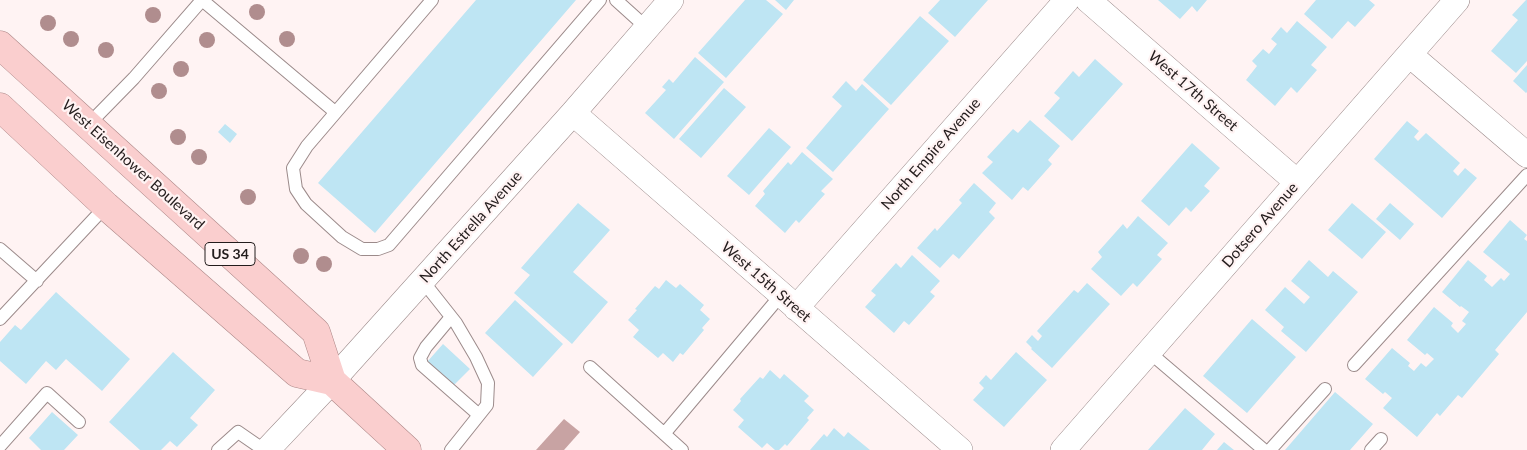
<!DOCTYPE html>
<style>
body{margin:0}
canvas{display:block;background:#fff3f3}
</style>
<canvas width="1527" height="450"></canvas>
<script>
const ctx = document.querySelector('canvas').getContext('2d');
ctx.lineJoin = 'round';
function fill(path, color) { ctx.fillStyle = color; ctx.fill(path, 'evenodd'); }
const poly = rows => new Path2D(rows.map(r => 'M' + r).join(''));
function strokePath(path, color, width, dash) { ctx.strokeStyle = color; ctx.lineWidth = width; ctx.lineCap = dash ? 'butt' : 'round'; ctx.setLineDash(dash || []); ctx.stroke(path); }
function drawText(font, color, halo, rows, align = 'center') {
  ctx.font = font + ' Lato,sans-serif'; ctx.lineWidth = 4.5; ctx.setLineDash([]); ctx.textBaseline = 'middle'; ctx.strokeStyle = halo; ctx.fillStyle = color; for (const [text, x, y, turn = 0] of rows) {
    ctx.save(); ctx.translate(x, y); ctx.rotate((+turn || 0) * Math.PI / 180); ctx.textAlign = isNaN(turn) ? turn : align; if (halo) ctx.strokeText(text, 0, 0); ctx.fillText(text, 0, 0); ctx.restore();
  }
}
const water = poly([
 [564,419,580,432,564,450,536,450]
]);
const building = poly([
 [476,0,576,0,375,233,318,183],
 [745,0,766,0,783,14,726,78,698,53],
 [775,0,794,0,786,10],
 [940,0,988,0,955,37,928,13],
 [1158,0,1207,0,1197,12,1192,6,1180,19],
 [1316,0,1369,0,1375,5,1355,27,1348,21,1332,39,1304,14],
 [1526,0,1527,0,1527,61,1516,73,1491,51,1518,20,1512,15],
 [920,16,949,41,891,105,863,80],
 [1297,21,1327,47,1311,65,1317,70,1297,93,1291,87,1275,106,1246,80,1257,66,1252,61,1263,49,1269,54,1277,44,1271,39,1281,27,1287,33],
 [695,57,724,82,674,139,645,113,666,90,662,87,669,79,673,83],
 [1095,59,1123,84,1072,141,1044,116,1060,98,1054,93,1073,71,1079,77],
 [1527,65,1527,92,1526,93,1513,81],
 [846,81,856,91,862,84,889,109,833,172,806,148,842,106,832,97],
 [724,88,746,107,701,158,679,139],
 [1030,120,1060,146,1048,160,1052,164,1028,191,1023,187,1012,200,982,173,993,162,987,157,1013,129,1018,133],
 [1407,121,1419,131,1414,137,1418,141,1426,133,1460,163,1453,171,1458,176,1465,168,1477,178,1442,218,1374,159],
 [225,124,237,134,230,143,218,132],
 [769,128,791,147,749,195,727,176],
 [1192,143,1220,168,1204,186,1210,191,1191,212,1186,207,1169,226,1141,201],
 [802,152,833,179,821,191,825,194,799,223,796,220,785,233,755,206,765,194,763,191,788,162,791,165],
 [974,183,996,203,989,212,995,218,959,259,953,254,940,268,917,248,935,228,937,231,962,203,959,200],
 [578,203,610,230,573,272,608,302,572,344,514,293,530,275,521,268],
 [1352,203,1386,232,1362,259,1328,230],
 [1390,203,1414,224,1400,240,1376,219],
 [1138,216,1168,243,1157,255,1162,259,1137,287,1133,283,1121,296,1091,269,1102,257,1098,252,1123,224,1127,229],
 [1510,220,1527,235,1524,239,1527,241,1527,312,1495,350,1499,354,1462,398,1458,395,1440,416,1437,413,1417,437,1383,408,1392,398,1385,392,1383,394,1365,379,1392,348,1410,363,1408,366,1414,371,1421,363,1426,367,1434,359,1427,353,1425,355,1407,340,1434,307,1453,323,1451,326,1458,333,1466,324,1462,321,1469,312,1461,306,1460,307,1442,292,1468,260,1487,276,1484,280,1492,287,1501,278,1504,281,1510,274,1483,252],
 [912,255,940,281,930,292,935,296,909,325,904,321,894,333,865,307,876,295,871,291,896,263,901,268],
 [1309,260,1328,277,1333,271,1358,292,1306,352,1281,331,1284,327,1265,310,1285,287,1304,304,1310,297,1291,281],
 [666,280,676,288,680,284,704,305,700,310,710,319,702,328,704,330,683,355,680,353,673,362,663,353,658,358,633,337,639,330,628,320,637,310,635,309,655,286,659,289],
 [1087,283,1110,304,1052,368,1031,349,1032,348,1026,342,1032,335,1038,341,1042,336,1037,331,1074,290,1078,293],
 [56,292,130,359,102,391,66,359,56,370,46,361,26,384,0,361,0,342,15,325,21,330],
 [515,300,563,344,533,377,485,333],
 [1252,319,1296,357,1247,413,1203,376],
 [443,344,470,369,453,386,427,362],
 [173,352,215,390,190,418,198,425,177,447,170,441,161,450,140,450,109,422],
 [1016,352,1047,380,1004,427,973,400,984,388,979,383,986,375,991,380],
 [770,370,780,379,784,374,809,396,804,401,814,410,807,418,809,420,787,446,785,444,779,450,775,450,767,443,762,448,738,427,744,420,733,410,741,401,740,399,760,377,763,379],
 [1335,392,1373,424,1350,450,1285,450],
 [1185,408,1215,434,1202,450,1148,450],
 [52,412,78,435,64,450,41,450,29,438],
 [834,428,844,437,848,432,870,450,810,450,824,434,827,437],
 [1224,442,1234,450,1217,450]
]);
const service = poly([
 [202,0,335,112],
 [432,0,307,146,293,168,296,189,306,204,342,237,362,249,378,249,389,245,600,0],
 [616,0,647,28],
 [88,125,134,78,202,0],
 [0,249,37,281],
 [422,280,456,323,476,357,488,383,487,405,451,450],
 [451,317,426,347,420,358,422,365,479,415],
 [0,319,106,206],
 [1149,352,1264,450],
 [1354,365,1527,175],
 [590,367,682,450],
 [664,434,781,295],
 [0,446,47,393,79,422],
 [218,450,238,432,264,450],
 [1270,450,1325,389],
 [1371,450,1381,439]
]);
const minor = poly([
 [1088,0,1297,182],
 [1410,55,1527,155],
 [573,113,960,450],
 [796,308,1067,0],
 [267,450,332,381,573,113,671,0],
 [1063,450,1457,0]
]);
const trunk = poly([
 [0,45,316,332,332,381],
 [0,107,106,206,297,373,332,381,407,450]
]);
const trees = [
 [257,12],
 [153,15],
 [48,23],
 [71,39],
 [287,39],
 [207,40],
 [106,50],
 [181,69],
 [159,91],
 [178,137],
 [199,157],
 [248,197],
 [301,256],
 [324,264]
];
const shields = [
 [230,254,50]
];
const shieldNames = [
 ["US 34",230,254]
];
const streetNames = [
 ["West 17th Street",1193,91,41],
 ["North Empire Avenue",931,154,-49],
 ["West Eisenhower Boulevard",133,165,42],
 ["Dotsero Avenue",1260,225,-49],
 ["North Estrella Avenue",471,227,-48],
 ["West 15th Street",766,282,41]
];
fill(water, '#c8a3a3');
fill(building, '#bee5f3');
strokePath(service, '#9c8b8b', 14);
strokePath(minor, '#9c8b8b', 26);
strokePath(trunk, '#ad8888', 29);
strokePath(service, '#fff', 12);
strokePath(minor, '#fff', 25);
strokePath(trunk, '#facece', 28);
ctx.fillStyle = '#b08d8e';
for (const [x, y] of trees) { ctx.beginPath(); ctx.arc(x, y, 8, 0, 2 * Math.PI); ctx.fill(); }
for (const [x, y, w] of shields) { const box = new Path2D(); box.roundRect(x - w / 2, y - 11.5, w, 23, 4); ctx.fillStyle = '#fff3f3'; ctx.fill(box); strokePath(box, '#231c1c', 1); }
drawText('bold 14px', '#231c1c', null, shieldNames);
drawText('15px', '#231c1c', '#fff3f3', streetNames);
</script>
